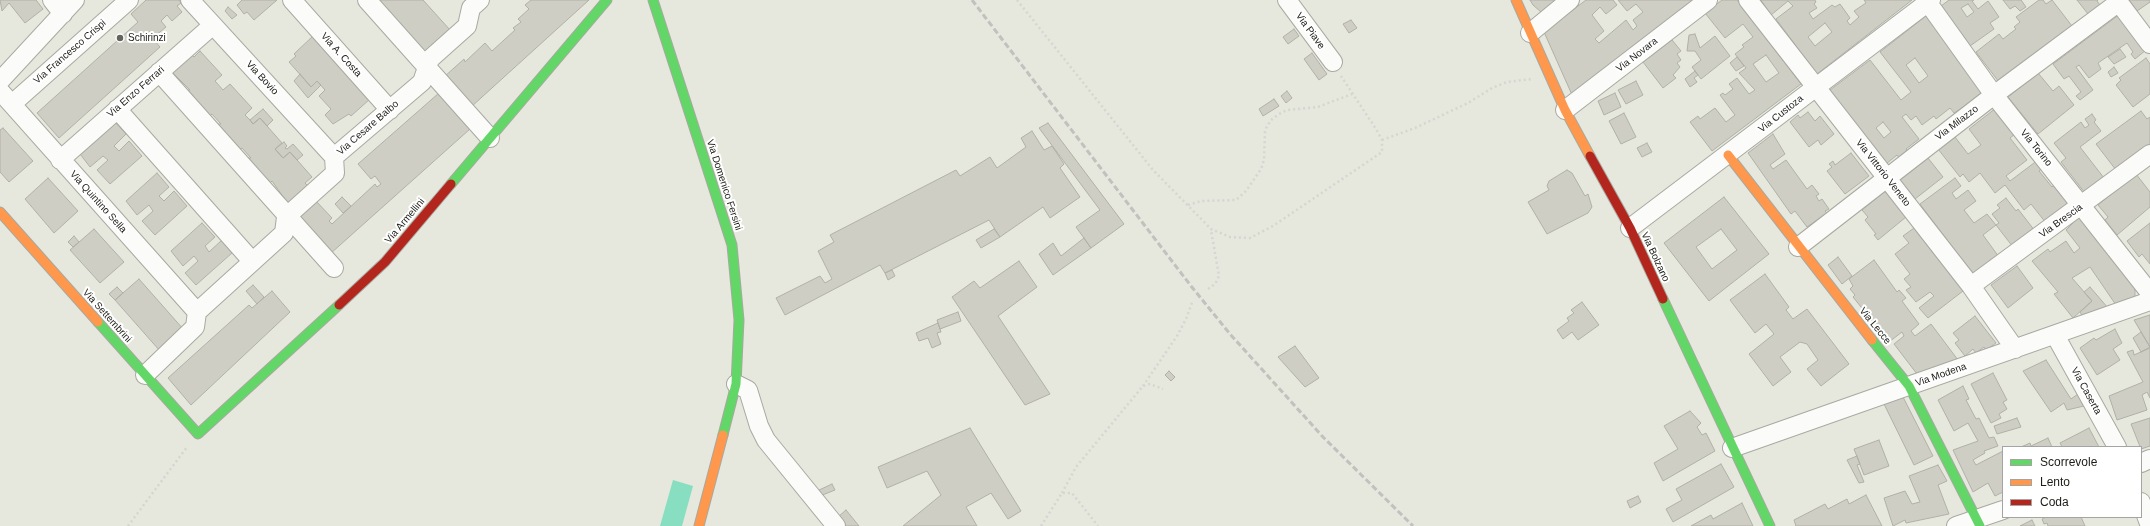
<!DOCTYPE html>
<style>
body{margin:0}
#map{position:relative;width:2150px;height:526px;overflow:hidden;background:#e6e8dd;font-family:Helvetica,sans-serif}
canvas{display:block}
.legend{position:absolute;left:2002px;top:446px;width:140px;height:72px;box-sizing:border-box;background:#fff;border:1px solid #a4a5a2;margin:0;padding:5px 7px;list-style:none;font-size:12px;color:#1c1d16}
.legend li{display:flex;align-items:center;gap:8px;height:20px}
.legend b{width:20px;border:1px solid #a4a5a2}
</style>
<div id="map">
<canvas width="2150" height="526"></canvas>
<ul class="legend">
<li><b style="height:5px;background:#63d668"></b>Scorrevole</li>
<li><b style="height:5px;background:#ff974d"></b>Lento</li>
<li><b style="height:5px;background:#b3261e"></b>Coda</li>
</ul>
</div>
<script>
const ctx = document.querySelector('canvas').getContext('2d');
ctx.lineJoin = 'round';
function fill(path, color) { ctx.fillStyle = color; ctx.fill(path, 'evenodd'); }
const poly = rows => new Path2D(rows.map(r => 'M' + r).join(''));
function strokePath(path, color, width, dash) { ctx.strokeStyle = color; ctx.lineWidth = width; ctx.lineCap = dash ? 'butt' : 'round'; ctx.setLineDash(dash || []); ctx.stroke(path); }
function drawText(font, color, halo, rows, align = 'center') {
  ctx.font = font + ' Helvetica,sans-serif'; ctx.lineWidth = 4; ctx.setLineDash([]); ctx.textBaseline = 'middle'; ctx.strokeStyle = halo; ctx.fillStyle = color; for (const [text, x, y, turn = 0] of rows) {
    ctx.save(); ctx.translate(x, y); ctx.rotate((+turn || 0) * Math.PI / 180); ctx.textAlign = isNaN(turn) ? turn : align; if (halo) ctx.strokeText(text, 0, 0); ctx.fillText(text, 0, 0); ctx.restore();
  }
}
const water = poly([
 [673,480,693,486,682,526,660,526]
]);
const building = poly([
 [0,0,36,0,43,9,25,23,9,3,2,11,0,0],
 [146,0,179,0,181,3,177,6,182,12,172,21,167,15,161,21,166,27,155,36,150,31,148,33,160,47,59,138,37,113,138,22,131,14,146,0],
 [242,0,277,0,254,20,247,12,244,14,237,5,242,0],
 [376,0,423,0,451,31,425,54,376,0],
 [531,0,589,0,471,107,444,77,464,59,465,62,485,43,492,51,515,30,513,28,521,22,518,19,529,9,525,5,531,0],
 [1530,0,1556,0,1541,12,1533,5,1530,0],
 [1586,0,1613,0,1617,5,1606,14,1600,7,1592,15,1604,31,1595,39,1599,43,1626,20,1633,30,1637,26,1633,20,1643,12,1636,4,1627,11,1618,0,1694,0,1573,97,1544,32,1586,0],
 [1722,0,1737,0,1801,84,1712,151,1690,122,1698,116,1700,119,1715,108,1726,122,1735,115,1720,95,1723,93,1725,95,1733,89,1729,84,1737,78,1749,94,1755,90,1739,73,1746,68,1735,54,1744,47,1742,45,1753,37,1743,24,1725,38,1705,13,1722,0],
 [1766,55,1779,73,1766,82,1753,64,1766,55],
 [1761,0,1815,0,1816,2,1814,4,1817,8,1809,13,1813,19,1832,5,1835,7,1840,4,1850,18,1847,21,1850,25,1859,17,1854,11,1866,3,1864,0,1912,0,1817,74,1776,19,1793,6,1788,1,1771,15,1761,0],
 [1825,23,1832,32,1815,46,1808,37,1825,23],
 [1949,0,1974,0,1972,1,1978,9,1988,1,1999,17,1990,23,1994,29,1970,46,1941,6,1949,0],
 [1968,4,1974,12,1967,17,1961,8,1968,4],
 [2003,0,2021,0,2026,7,2020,11,2015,6,2010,9,2003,0],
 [2039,0,2043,0,2046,4,2052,0,2072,26,1999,82,1976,52,1999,34,2003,39,2016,29,2014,27,2020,22,2016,17,2039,0],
 [2077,0,2098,0,2097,1,2100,5,2088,14,2077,0],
 [2129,0,2150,0,2150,2,2137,11,2129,0],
 [228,7,237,15,232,19,225,11,228,7],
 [2120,14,2146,50,2135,59,2131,54,2133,52,2127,43,2098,63,2101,69,2089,78,2079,65,2076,67,2093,90,2080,100,2076,96,2081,92,2069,76,2064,79,2053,64,2120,14],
 [1926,16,1985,93,1954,113,1950,108,1936,119,1934,116,1922,125,1916,116,1911,120,1906,114,1902,117,1919,139,1906,149,1908,152,1900,159,1897,155,1886,164,1830,90,1870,60,1901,100,1911,92,1880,52,1926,16],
 [1915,58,1928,76,1919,83,1906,65,1915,58],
 [1883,122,1891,132,1884,138,1876,128,1883,122],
 [1351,20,1357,28,1349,33,1343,24,1351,20],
 [1294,29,1299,36,1288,44,1283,37,1294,29],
 [1695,34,1700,48,1715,36,1730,56,1701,79,1692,67,1701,60,1695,51,1687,51,1689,35,1695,34],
 [313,36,370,99,351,116,349,114,333,124,325,115,331,109,319,96,325,90,317,81,311,87,289,62,296,56,294,54,313,36],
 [1672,40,1681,51,1677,54,1681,60,1677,63,1680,67,1673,75,1676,78,1663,88,1643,62,1672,40],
 [2120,49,2126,57,2114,64,2108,57,2120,49],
 [200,51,222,75,215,81,223,90,230,84,252,108,245,115,250,120,253,124,260,118,282,143,275,149,283,158,290,152,312,177,305,183,309,187,289,205,272,181,270,183,248,158,251,158,242,148,240,149,218,124,221,124,212,114,210,116,188,90,190,90,170,70,191,54,194,57,200,51],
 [1312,53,1327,74,1319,80,1304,59,1312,53],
 [1737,57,1744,66,1736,71,1730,63,1737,57],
 [2146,58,2150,64,2150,94,2133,107,2116,85,2121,80,2119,78,2146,58],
 [2114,67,2118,73,2111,77,2108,72,2114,67],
 [1695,71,1698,75,1694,78,1697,82,1690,87,1685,79,1695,71],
 [2038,73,2053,91,2059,86,2074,105,2038,134,2008,97,2038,73],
 [300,74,311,87,317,81,321,85,308,98,294,81,300,74],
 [1636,81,1643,95,1626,104,1618,90,1636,81],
 [1287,91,1292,98,1286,103,1281,96,1287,91],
 [439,93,470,129,330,254,298,218,315,200,332,218,329,221,332,224,375,184,377,187,381,184,375,176,371,179,358,164,439,93],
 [1615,93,1621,107,1604,115,1598,101,1615,93],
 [1274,99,1279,106,1263,116,1259,109,1274,99],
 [1996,108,2015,134,2010,138,2027,160,2006,176,2010,181,2038,160,2043,168,2039,171,2052,187,2056,184,2071,203,2046,223,2031,204,2024,210,2005,185,1995,193,1980,173,1969,182,1963,174,1960,177,1938,149,1955,137,1968,154,1981,145,1969,129,1996,108],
 [263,109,273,120,267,126,260,118,253,124,250,120,263,109],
 [2141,111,2147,119,2150,117,2150,145,2116,170,2096,144,2141,111],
 [1808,112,1815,121,1820,116,1834,134,1821,145,1818,140,1809,147,1790,122,1798,115,1800,118,1808,112],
 [1624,113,1636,137,1621,144,1609,121,1624,113],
 [2092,114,2096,120,2094,122,2101,131,2080,147,2104,178,2085,193,2061,162,2066,158,2054,143,2081,122,2085,128,2089,125,2085,119,2092,114],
 [115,122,126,134,114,146,119,151,129,141,142,156,110,184,97,170,108,160,103,156,90,167,80,154,115,122],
 [1048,123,1124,224,1091,248,1076,227,1100,210,1039,128,1048,123],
 [3,128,33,161,9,182,0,172,0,130,3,128],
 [1032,131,1044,150,1052,146,1064,164,1060,168,1080,197,1050,218,1043,207,1000,237,989,220,885,273,880,265,785,315,776,298,820,276,825,283,832,279,818,251,834,242,830,235,956,170,960,176,990,157,997,168,1026,147,1021,138,1032,131],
 [1773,134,1785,154,1770,165,1773,169,1786,160,1807,189,1812,185,1819,194,1816,196,1819,201,1822,199,1829,209,1825,211,1827,213,1807,227,1795,211,1791,214,1748,153,1773,134],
 [284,142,287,146,285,148,287,149,293,144,303,155,297,160,290,152,283,158,275,149,284,142],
 [1647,143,1652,152,1642,157,1637,148,1647,143],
 [1851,153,1869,176,1845,194,1827,171,1832,167,1829,164,1833,161,1835,165,1851,153],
 [1928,158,1943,177,1915,199,1900,180,1928,158],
 [1567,170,1572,173,1585,196,1588,194,1592,207,1588,213,1547,234,1528,202,1549,190,1547,186,1549,181,1567,170],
 [157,173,169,187,159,196,164,201,174,191,187,206,155,235,142,221,153,211,149,205,137,215,126,201,157,173],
 [2136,174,2150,192,2150,207,2117,235,2105,220,2108,217,2098,205,2136,174],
 [48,178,78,211,54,233,25,199,48,178],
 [1955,178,1961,186,1952,193,1956,199,1968,190,1976,201,1964,210,1974,223,1987,214,1996,225,1983,235,1999,257,1974,276,1920,204,1955,178],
 [1885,191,1906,217,1878,240,1874,235,1876,234,1865,220,1868,217,1862,210,1885,191],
 [342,197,351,206,343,213,335,204,342,197],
 [1724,197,1769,254,1709,301,1664,243,1724,197],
 [1721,229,1737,250,1712,269,1696,247,1721,229],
 [2006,198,2016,211,2018,209,2035,231,2013,247,1996,225,1999,223,1992,214,2000,208,1997,205,2006,198],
 [2080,216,2135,289,2135,298,2116,305,2090,267,2072,278,2092,301,2073,318,2054,294,2058,292,2032,261,2048,249,2050,252,2066,241,2074,253,2080,248,2066,230,2080,216],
 [202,223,215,237,205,246,209,252,222,240,232,253,196,285,185,273,198,261,194,256,183,266,171,251,202,223],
 [2150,223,2150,264,2142,254,2139,257,2127,241,2150,223],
 [1914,228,1963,291,1928,318,1919,308,1934,296,1930,292,1916,302,1906,290,1911,287,1904,279,1910,274,1895,254,1909,243,1903,236,1914,228],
 [94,229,124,262,100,283,70,250,94,229],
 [994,229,1000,237,981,248,976,240,994,229],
 [74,236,79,242,73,247,68,242,74,236],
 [1084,238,1091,248,1053,275,1039,254,1053,243,1061,256,1084,238],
 [1838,257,1852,276,1842,284,1828,265,1838,257],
 [1874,260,1897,292,1899,290,1906,298,1902,301,1919,324,1911,331,1915,336,1931,324,1958,360,1917,374,1894,344,1904,336,1902,332,1889,342,1853,297,1855,295,1850,289,1853,286,1849,279,1874,260],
 [1019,261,1037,287,998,316,1050,394,1025,405,952,297,974,281,980,288,1019,261],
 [2017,266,2033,288,2008,308,1991,285,2017,266],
 [892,270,895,276,888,280,885,273,892,270],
 [1765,274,1789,307,1786,310,1793,319,1807,309,1849,364,1821,386,1807,369,1818,360,1807,344,1800,342,1780,357,1791,372,1773,386,1749,354,1774,334,1766,324,1755,333,1730,300,1765,274],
 [139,279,184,330,160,351,115,300,139,279],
 [253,285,264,297,257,304,246,291,253,285],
 [117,287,123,293,115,300,109,294,117,287],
 [2090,287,2108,308,2083,317,2080,312,2092,301,2084,292,2090,287],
 [272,291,290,312,191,405,168,378,249,305,252,308,272,291],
 [1582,302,1599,325,1578,340,1572,332,1563,339,1557,330,1569,321,1567,318,1574,313,1571,310,1582,302],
 [958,312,961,321,940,329,937,320,958,312],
 [2150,315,2150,347,2134,320,2150,315],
 [1975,316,1996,343,1986,350,1984,347,1976,353,1973,349,1965,356,1955,343,1959,340,1953,333,1975,316],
 [938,323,941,332,937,333,941,344,932,348,928,338,919,341,916,333,938,323],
 [2115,329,2122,343,2113,349,2120,360,2097,375,2080,348,2094,338,2096,340,2115,329],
 [2141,332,2150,347,2141,352,2133,338,2141,332],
 [1295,346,1319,378,1305,387,1278,357,1295,346],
 [2150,348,2150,398,2147,392,2142,395,2147,410,2117,420,2109,396,2143,382,2127,352,2133,350,2134,355,2150,348],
 [2046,360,2071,399,2078,394,2084,406,2067,410,2064,403,2051,412,2023,371,2046,360],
 [1169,371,1175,377,1171,381,1165,375,1169,371],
 [1993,373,2007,400,2003,402,2007,409,1999,414,2001,418,1991,423,1971,384,1993,373],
 [1963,386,1969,399,1966,400,1976,419,1979,418,1989,438,1994,437,1998,446,1984,451,1985,453,1973,460,1976,465,2003,451,2003,492,1995,496,1988,483,1973,492,1953,450,1978,441,1968,423,1954,431,1938,400,1963,386],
 [1903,397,1933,456,1914,465,1884,404,1903,397],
 [1690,411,1701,423,1697,427,1702,435,1706,433,1715,451,1663,481,1654,463,1678,449,1664,426,1690,411],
 [2017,418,2021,427,1997,434,1994,426,2017,418],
 [2150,418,2150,446,2141,449,2131,424,2150,418],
 [970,428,1021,511,1008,519,991,493,966,507,977,526,903,526,941,495,927,471,887,488,878,467,970,428],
 [2089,428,2099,447,2062,447,2060,443,2089,428],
 [2048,438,2052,447,2021,447,2030,443,2031,446,2048,438],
 [1879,440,1889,466,1864,475,1854,449,1879,440],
 [1857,456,1860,464,1857,465,1864,482,1859,483,1847,460,1857,456],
 [1721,464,1734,487,1673,522,1666,509,1682,500,1676,489,1721,464],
 [1938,465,1947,481,1938,485,1949,514,1906,523,1905,520,1893,526,1884,498,1905,491,1912,504,1920,502,1909,476,1938,465],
 [832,484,835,490,820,496,817,491,832,484],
 [1866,495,1882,526,1796,526,1794,520,1825,504,1828,509,1847,499,1849,504,1866,495],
 [1638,496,1641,502,1630,508,1627,501,1638,496],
 [1742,503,1753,526,1691,526,1711,515,1713,519,1742,503],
 [846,510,859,526,846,526,838,517,846,510],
 [2046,517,2081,517,2085,526,2048,526,2047,523,2044,524,2042,519,2046,517],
 [2032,520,2035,526,2020,526,2032,520]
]);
const path = poly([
 [1017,0,1153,170,1211,229,1230,237,1250,238,1273,226,1382,152,1382,140,1376,129,1341,76],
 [1382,140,1415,128,1468,103,1492,88,1507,82,1532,79],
 [1188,205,1201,201,1236,200,1246,191,1261,169,1264,160,1265,130,1271,120,1279,114,1287,110,1318,107,1352,94],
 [1208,289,1215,284,1219,276,1211,230],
 [1143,386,1177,336,1186,319,1193,300],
 [1062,493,1076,467,1143,386,1150,384,1163,389],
 [128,526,187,447],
 [1041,526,1062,493,1072,493,1098,526]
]);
const street = poly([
 [52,0,63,14],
 [190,0,334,157],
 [292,0,390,110],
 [367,0,490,138],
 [1287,0,1333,62],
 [1748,0,1971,286,2015,349],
 [1926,0,1994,95,2150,293],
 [2117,0,2150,44],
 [1530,33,1570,0],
 [159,72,334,268],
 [0,81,75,0],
 [0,91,197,312],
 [12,104,129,0],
 [117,109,252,261],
 [1565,110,1708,0],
 [60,160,213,25],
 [1630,228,1931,0],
 [1798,247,1994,95,2119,2],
 [1971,286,2150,154],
 [2055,335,2117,447],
 [145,375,195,327,197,312,284,233,286,217,335,173,334,157,422,82,430,59,467,26,471,8,480,0],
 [736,384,748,390,759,426,766,440,836,526],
 [1732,448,2150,301],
 [2141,463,2150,459],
 [2141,502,2150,526],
 [1956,526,2003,510]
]);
const fast = poly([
 [653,0,732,245,739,320,736,384,723,435],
 [451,184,607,0],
 [1663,299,1770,526],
 [98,322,198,434,339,305],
 [1872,340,1909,386,1980,526]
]);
const slow = poly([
 [1516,0,1565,110,1590,156],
 [1728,155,1872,340],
 [0,212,98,322],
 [699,526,723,435]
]);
const jam = poly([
 [1590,156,1630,228,1663,299],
 [339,305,385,262,451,184]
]);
const rail = poly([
 [972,0,1191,286,1230,334,1323,437,1413,526]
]);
const markers = [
 [120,38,4,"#63645c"]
];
const streetNames = [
 ["Via Piave",1310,31,54],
 ["Via Francesco Crispi",70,52,-41],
 ["Via A. Costa",341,55,48],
 ["Via Novara",1637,55,-38],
 ["Via Bovio",262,78,47],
 ["Via Enzo Ferrari",136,92,-41],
 ["Via Custoza",1781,114,-38],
 ["Via Milazzo",1957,123,-37],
 ["Via Cesare Balbo",368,128,-41],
 ["Via Torino",2036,148,51],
 ["Via Vittorio Veneto",1883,173,52],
 ["Via Domenico Fersini",724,185,72],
 ["Via Quintino Sella",98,202,48],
 ["Via Armellini",405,221,-50],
 ["Via Brescia",2061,221,-36],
 ["Via Bolzano",1655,257,65],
 ["Via Settembrini",107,316,48],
 ["Via Lecce",1875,326,51],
 ["Via Modena",1941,375,-19],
 ["Via Caserta",2086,391,61]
];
const poiNames = [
 ["Schirinzi",128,38]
];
fill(water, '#87dec0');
fill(building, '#cecec5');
strokePath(building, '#b1b0a8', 1);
strokePath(street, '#a8a9a0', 20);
strokePath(fast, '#a8a9a0', 11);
strokePath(slow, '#a8a9a0', 11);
strokePath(jam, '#a8a9a0', 11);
strokePath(path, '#d5d5d2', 2.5, [2, 3]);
strokePath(street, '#fbfcfa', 18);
strokePath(fast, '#63d668', 9);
strokePath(slow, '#ff974d', 9);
strokePath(jam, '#b3261e', 9);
strokePath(rail, '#c1c1be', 3, [6, 3]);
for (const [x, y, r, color] of markers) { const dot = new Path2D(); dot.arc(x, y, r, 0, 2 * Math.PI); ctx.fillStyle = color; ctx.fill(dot); strokePath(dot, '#fff', 1.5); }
drawText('10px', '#1c1d16', '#fff', streetNames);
drawText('10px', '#1c1d16', '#fff', poiNames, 'left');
</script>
